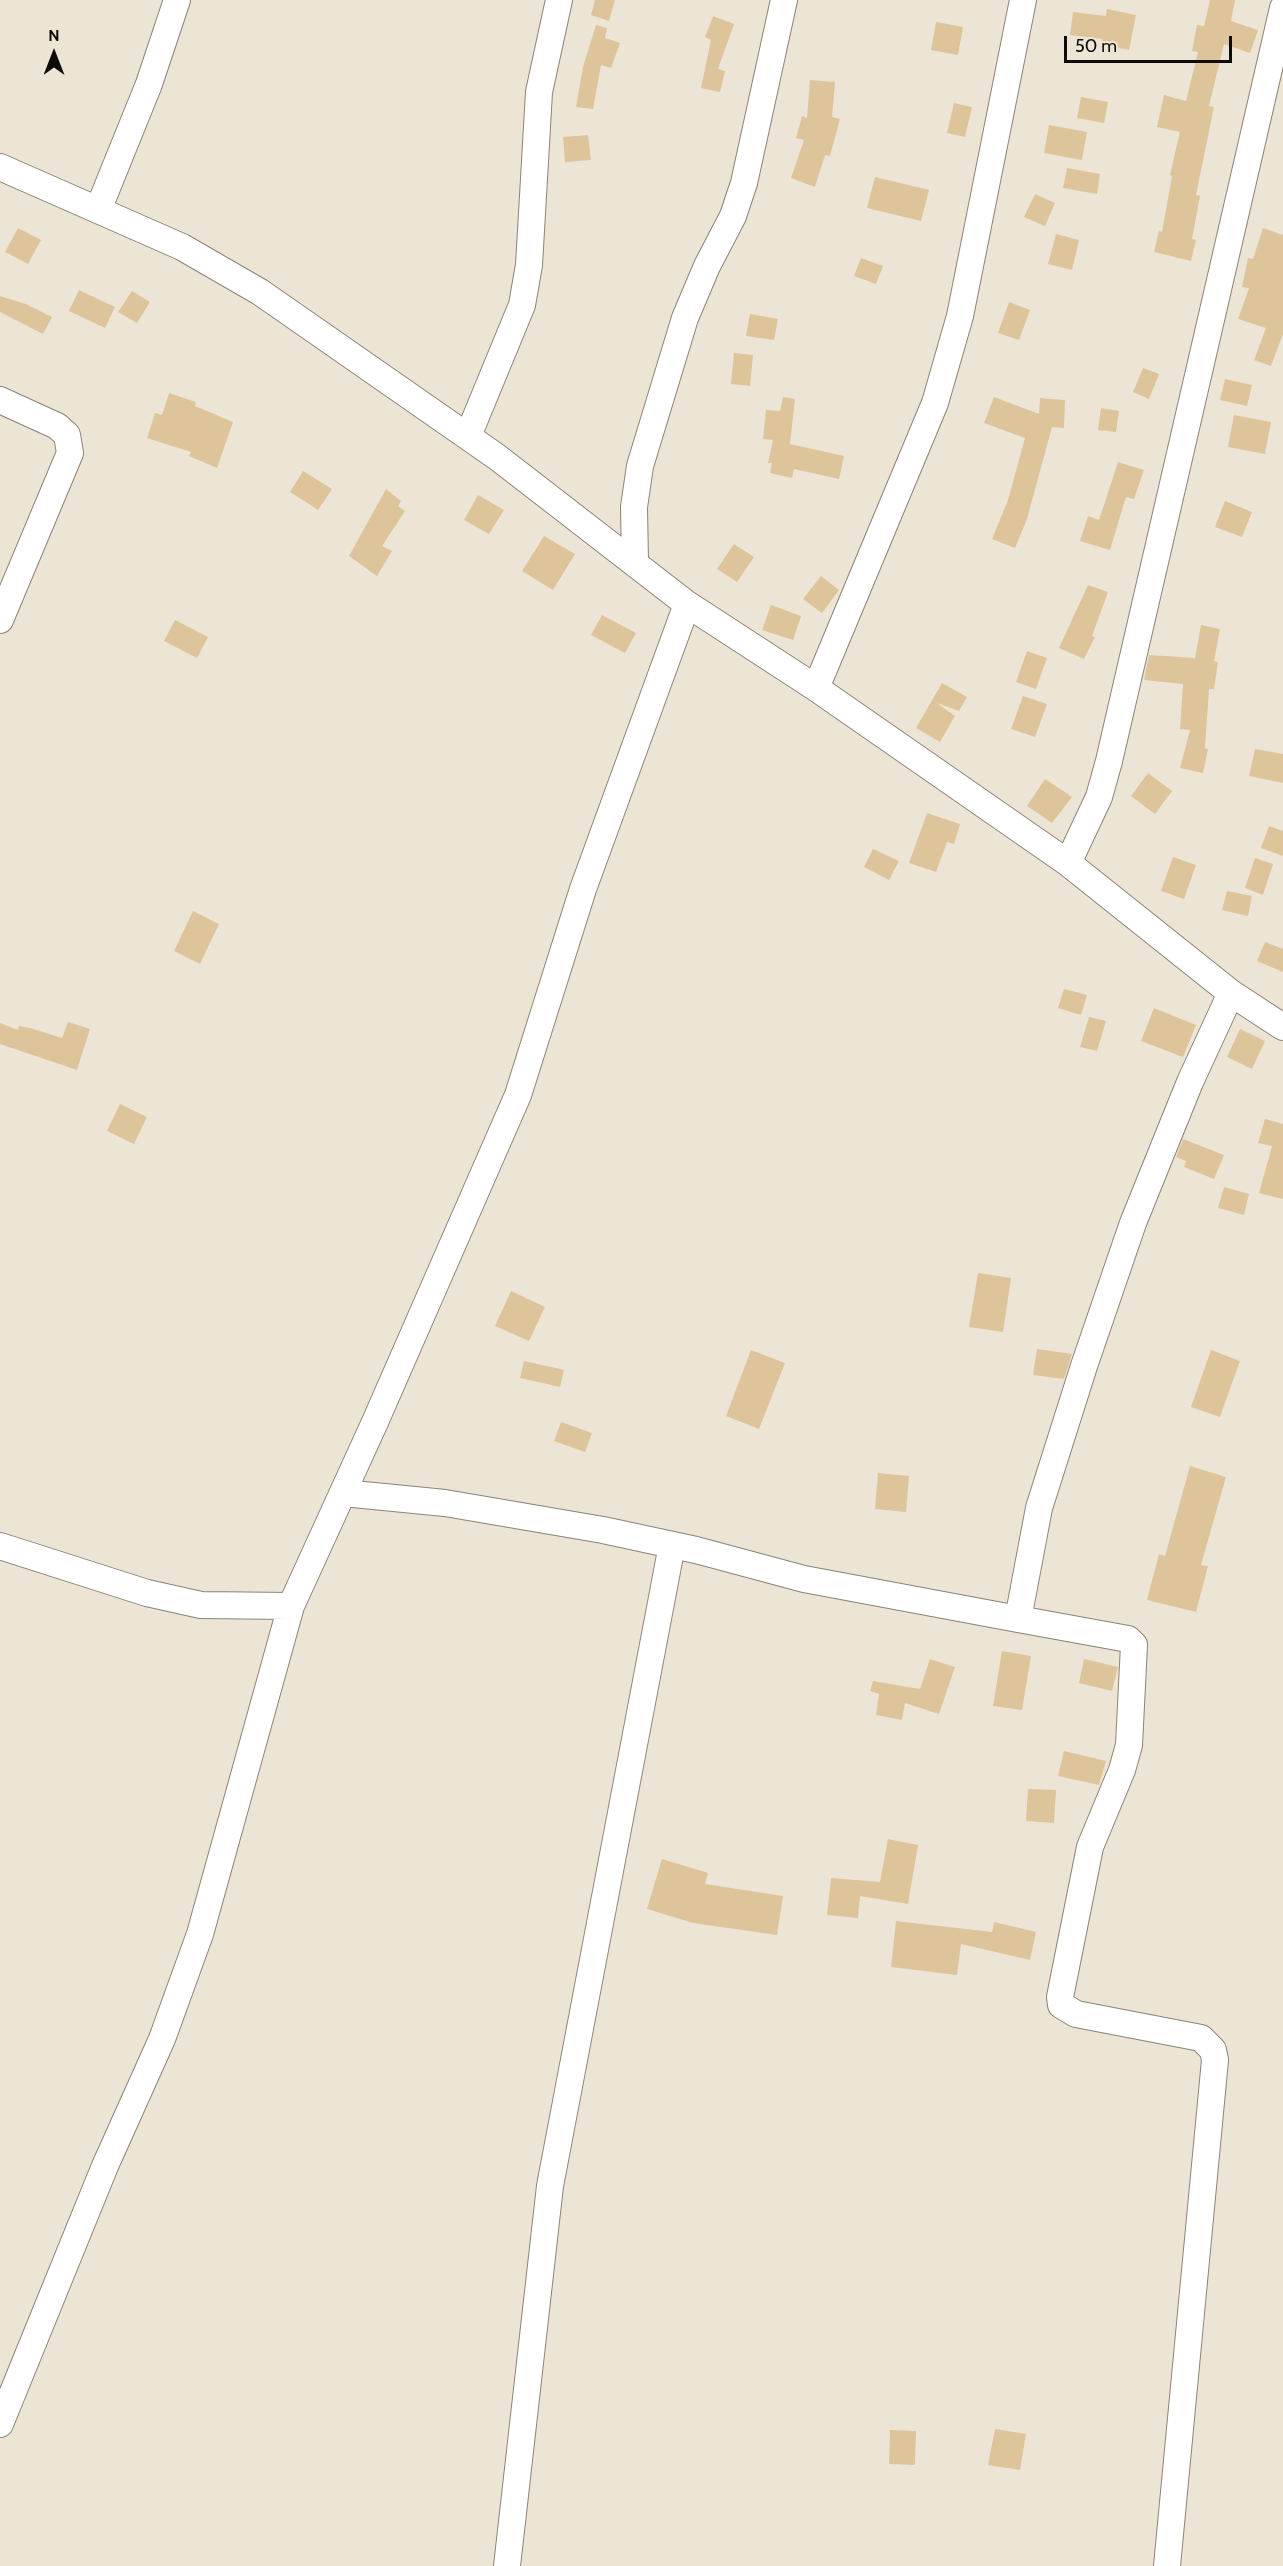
<!DOCTYPE html>
<style>
body{margin:0}
#map{position:relative;width:1283px;height:2566px;overflow:hidden;background:#ece5d5;font-family:Cabin,sans-serif}
canvas{display:block}
.north{position:absolute;left:24px;top:24px;width:60px;height:60px;-webkit-text-stroke:4px #ece5d5;paint-order:stroke;rotate:0deg;font-size:16px;font-weight:700;line-height:24px;text-align:center;color:#0e0c07}
.north::after{content:'';display:block;margin:auto;width:21px;height:27px;background:#0e0c07;clip-path:polygon(50% 0,100% 100%,50% 72%,0 100%)}
.scale{position:absolute;left:1064px;top:36px;width:168px;height:27px;box-sizing:border-box;border:3px solid #0e0c07;border-top:0;padding-left:8px;font-size:18px;line-height:21px;white-space:nowrap;color:#0e0c07;-webkit-text-stroke:4px #ece5d5;paint-order:stroke}
</style>
<div id="map">
<canvas width="1283" height="2566"></canvas>
<div class="north">N</div>
<div class="scale">50 m</div>
</div>
<script>
const ctx = document.querySelector('canvas').getContext('2d');
ctx.lineJoin = 'round';
function fill(path, color) { ctx.fillStyle = color; ctx.fill(path, 'evenodd'); }
const poly = rows => new Path2D(rows.map(r => 'M' + r).join(''));
function strokePath(path, color, width, dash) { ctx.strokeStyle = color; ctx.lineWidth = width; ctx.lineCap = dash ? 'butt' : 'round'; ctx.setLineDash(dash || []); ctx.stroke(path); }
const building = poly([
 [595,0,615,0,609,21,591,15],
 [1210,0,1235,0,1231,21,1258,30,1250,53,1224,44,1209,106,1214,107,1196,195,1200,196,1192,239,1196,240,1191,261,1154,252,1159,231,1162,232,1172,176,1170,175,1180,132,1157,127,1164,95,1186,101,1198,52,1192,51,1197,25,1204,26],
 [1107,9,1136,15,1129,50,1101,45,1102,39,1070,35,1073,12,1106,16],
 [713,16,734,24,718,69,725,71,720,92,701,88,711,40,705,37],
 [936,22,963,27,958,55,931,50],
 [596,25,607,28,605,38,620,43,611,68,601,65,593,109,576,107,583,67],
 [810,80,835,82,832,117,840,119,830,156,825,155,815,187,791,178,804,140,796,138,802,116,807,118],
 [1081,97,1108,102,1104,123,1077,118],
 [954,103,972,107,965,137,947,133],
 [1049,125,1087,132,1082,160,1044,153],
 [588,135,591,160,565,162,563,137],
 [1067,168,1100,174,1097,194,1063,188],
 [875,177,929,190,921,221,867,208],
 [1035,194,1055,203,1045,226,1024,217],
 [18,228,41,240,28,264,5,252],
 [1263,228,1283,235,1283,334,1271,366,1254,360,1266,328,1238,319,1249,288,1242,287,1248,258,1253,259],
 [1056,234,1079,240,1072,270,1048,264],
 [861,258,883,266,876,284,854,276],
 [79,290,115,307,105,328,69,311],
 [132,291,150,302,137,323,118,312],
 [0,296,26,304,52,317,43,334,0,312],
 [1009,302,1030,310,1019,340,998,333],
 [750,314,778,319,774,340,746,336],
 [734,353,753,355,750,386,731,384],
 [1143,368,1159,374,1149,399,1133,392],
 [1225,379,1252,385,1247,406,1220,400],
 [169,393,196,402,195,406,233,422,217,468,189,456,191,452,147,438,155,413,162,415],
 [783,397,795,399,790,444,844,456,839,479,794,469,792,478,770,473,772,463,768,463,773,440,763,439,766,410,780,411],
 [994,397,1039,414,1040,398,1065,400,1064,428,1052,427,1027,519,1015,548,992,539,1008,500,1025,438,984,423],
 [1101,408,1119,411,1116,432,1098,430],
 [1234,415,1271,422,1265,454,1228,447],
 [1118,462,1144,470,1134,499,1126,497,1110,550,1080,541,1088,516,1099,520],
 [303,471,332,489,318,510,290,492],
 [386,489,401,501,398,506,405,511,382,546,392,551,377,576,349,556],
 [478,495,504,510,489,534,464,520],
 [1225,501,1252,512,1242,537,1215,527],
 [544,536,575,554,553,590,522,571],
 [734,544,754,557,737,582,717,569],
 [821,576,839,590,822,613,803,599],
 [1088,585,1108,592,1092,636,1095,637,1084,659,1059,648],
 [771,605,801,616,793,640,762,630],
 [602,615,636,633,625,653,591,635],
 [175,620,208,637,197,658,164,641],
 [1201,625,1220,629,1214,661,1218,662,1214,689,1209,689,1205,748,1208,749,1203,773,1180,768,1190,730,1180,729,1183,684,1144,680,1149,655,1195,658],
 [1027,651,1047,658,1036,689,1016,682],
 [942,683,967,697,959,711,937,703,955,716,940,742,916,728],
 [1023,696,1047,704,1035,737,1011,729],
 [1255,749,1283,754,1283,783,1249,776],
 [1148,773,1172,791,1155,814,1131,796],
 [1045,779,1072,797,1052,823,1027,806],
 [927,813,960,824,954,844,947,842,936,872,909,863],
 [1269,826,1283,831,1283,856,1261,848],
 [873,849,899,861,889,880,864,867],
 [1173,857,1196,865,1184,899,1161,891],
 [1255,858,1273,864,1263,895,1245,888],
 [1227,891,1252,896,1248,916,1222,910],
 [193,911,219,924,200,964,174,951],
 [1265,942,1283,949,1283,972,1257,961],
 [1064,989,1087,995,1081,1015,1058,1008],
 [1154,1008,1196,1025,1183,1057,1141,1041],
 [1089,1017,1106,1021,1097,1051,1080,1047],
 [68,1022,90,1029,77,1070,0,1044,0,1023,18,1030,19,1026,30,1028,62,1038],
 [1240,1029,1265,1041,1252,1069,1227,1057],
 [120,1104,147,1117,134,1144,107,1131],
 [1265,1119,1283,1124,1283,1199,1259,1193,1272,1146,1258,1143],
 [1183,1139,1224,1155,1214,1179,1184,1167,1186,1161,1176,1157],
 [1224,1187,1249,1194,1244,1215,1218,1208],
 [978,1273,1011,1278,1003,1332,969,1327],
 [511,1291,545,1307,529,1341,495,1326],
 [1037,1349,1072,1354,1064,1379,1033,1375],
 [751,1350,785,1363,759,1429,726,1416],
 [1211,1350,1240,1361,1220,1417,1191,1407],
 [524,1361,564,1370,560,1387,520,1378],
 [561,1422,592,1433,585,1452,554,1441],
 [1190,1466,1226,1477,1201,1565,1208,1566,1196,1612,1147,1600,1159,1554,1165,1556],
 [878,1473,909,1476,906,1512,875,1509],
 [1002,1651,1031,1656,1022,1710,993,1706],
 [930,1659,955,1667,939,1714,905,1703,902,1720,876,1715,879,1694,870,1691,873,1681,920,1689],
 [1084,1659,1118,1667,1112,1691,1079,1683],
 [1064,1751,1106,1761,1099,1785,1058,1776],
 [1028,1789,1056,1790,1054,1823,1026,1821],
 [888,1839,918,1845,908,1904,860,1896,858,1918,827,1915,831,1878,880,1882],
 [662,1859,708,1873,705,1884,783,1896,777,1935,693,1923,647,1909],
 [896,1921,992,1932,994,1922,1036,1932,1030,1960,961,1944,957,1975,891,1967],
 [995,2429,1026,2434,1020,2470,988,2465],
 [890,2430,916,2431,915,2465,889,2464]
]);
const minor = poly([
 [0,167,182,247,260,292,497,457,687,604,816,688,935,403,960,316,1023,0],
 [98,210,149,84,177,0],
 [0,400,57,426,67,435,70,453,0,620],
 [468,436,522,305,529,265,539,92,559,0],
 [635,562,634,507,640,466,685,318,707,266,733,216,744,183,784,0],
 [816,688,1068,863,1231,993,1283,1027],
 [1068,863,1099,797,1109,761,1283,8],
 [343,1493,445,1503,603,1530,696,1550,804,1579,1018,1619,1039,1508,1084,1366,1133,1223,1190,1082,1231,993],
 [0,1546,147,1593,201,1605,291,1606],
 [1018,1619,1128,1639,1134,1645,1129,1745,1122,1770,1090,1847,1060,1997,1061,2005,1076,2014,1201,2038,1213,2050,1215,2060,1167,2566],
 [0,2424,105,2166,162,2039,200,1934,291,1606,375,1422,518,1095,583,889,687,604],
 [507,2566,550,2186,672,1545]
]);
fill(building, '#dec49b');
strokePath(minor, '#8b8476', 28);
strokePath(minor, '#fff', 26);
</script>
